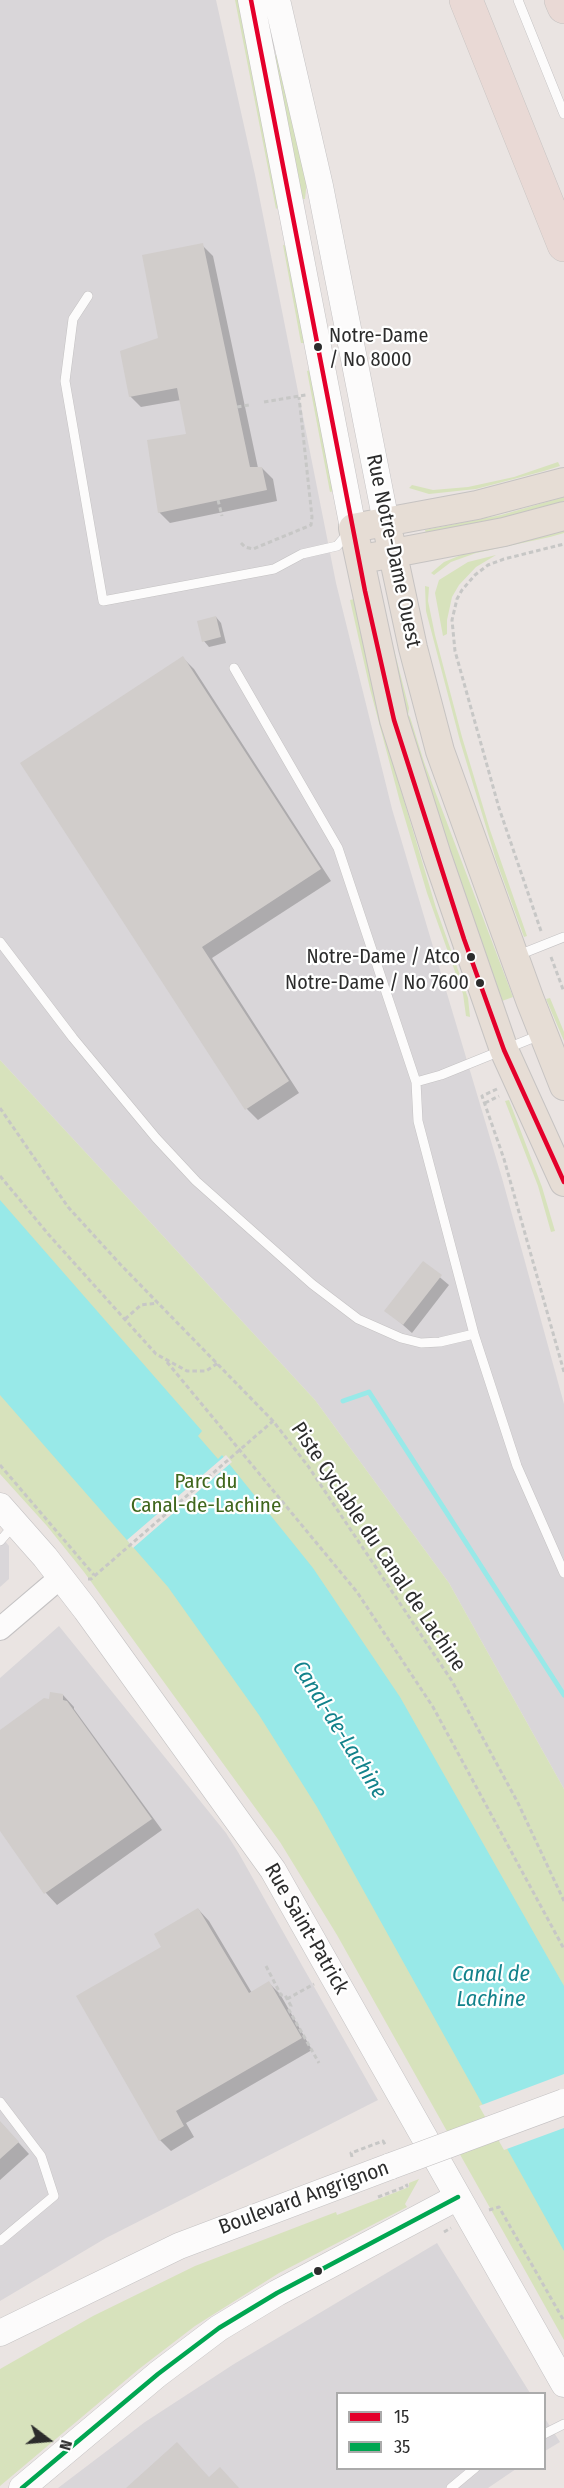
<!DOCTYPE html>
<style>
body{margin:0}
#map{position:relative;width:564px;height:2488px;overflow:hidden;background:#eae4e2;font-family:"Fira Sans Condensed",sans-serif}
canvas{display:block}
.legend{position:absolute;left:336px;top:2392px;width:210px;height:78px;box-sizing:border-box;background:#fff;border:2px solid #ababab;margin:0;padding:8px 10px;list-style:none;font-size:18px;color:#2c2c2c}
.legend li{display:flex;align-items:center;gap:12px;height:30px}
.legend b{width:30px;border:2px solid #ababab}
.north{position:absolute;left:18px;top:2410px;width:60px;height:60px;-webkit-text-stroke:4px #fff;paint-order:stroke;rotate:106deg;font-size:16px;font-weight:700;line-height:24px;text-align:center;color:#2c2c2c}
.north::after{content:'';display:block;margin:auto;width:21px;height:27px;background:#2c2c2c;clip-path:polygon(50% 0,100% 100%,50% 72%,0 100%)}
</style>
<div id="map">
<canvas width="564" height="2488"></canvas>
<ul class="legend">
<li><b style="height:8px;background:#e4002b"></b>15</li>
<li><b style="height:8px;background:#00a651"></b>35</li>
</ul>
<div class="north">N</div>
</div>
<script>
const ctx = document.querySelector('canvas').getContext('2d');
ctx.lineJoin = 'round';
function fill(path, color) { ctx.fillStyle = color; ctx.fill(path, 'evenodd'); }
const poly = rows => new Path2D(rows.map(r => 'M' + r).join(''));
function strokePath(path, color, width, dash) { ctx.strokeStyle = color; ctx.lineWidth = width; ctx.lineCap = dash ? 'butt' : 'round'; ctx.setLineDash(dash || []); ctx.stroke(path); }
function drawText(font, color, halo, rows, align = 'center') {
  ctx.font = font + ' "Fira Sans Condensed",sans-serif'; ctx.lineWidth = 4.5; ctx.setLineDash([]); ctx.textBaseline = 'middle'; ctx.strokeStyle = halo; ctx.fillStyle = color; for (const [text, x, y, turn = 0] of rows) {
    ctx.save(); ctx.translate(x, y); ctx.rotate((+turn || 0) * Math.PI / 180); ctx.textAlign = isNaN(turn) ? turn : align; if (halo) ctx.strokeText(text, 0, 0); ctx.fillText(text, 0, 0); ctx.restore();
  }
}
const industrial = poly([
 [0,0,216,0,255,175,336,583,392,809,502,1178,564,1404,564,1789,449,1583,315,1400,0,1060],
 [0,1535,9,1546,9,1579,0,1587],
 [59,1626,226,1833,238,1852,378,2100,106,2238,0,2301,0,1678],
 [437,2243,530,2393,338,2394,338,2468,516,2469,488,2488,58,2488,145,2422,234,2364],
 [544,2417,560,2442,545,2451,544,2451]
]);
const green = poly([
 [235,0,239,0,279,206,276,209],
 [279,55,307,180,305,199,301,199,273,56],
 [283,245,287,246,305,343,301,343],
 [310,370,334,491,330,492,307,371],
 [558,462,560,466,544,471,476,489,429,494,409,488,412,485,433,490,468,487,514,477],
 [564,497,564,501,528,514,426,534,425,530,501,515],
 [564,529,564,533,550,537,476,553,451,562,434,575,431,573,444,562,471,551],
 [496,555,476,567,459,585,452,597,447,620,447,634,443,636,435,593,439,580,468,562],
 [425,586,429,587,428,601,435,635,462,737,490,830,527,936,524,937,496,860,460,741,426,611],
 [354,599,394,767,436,908,468,998,470,1017,466,1016,463,994,427,893,400,802,370,689,350,600],
 [392,642,409,708,408,715,410,717,424,762,513,997,502,1001,412,742],
 [550,998,564,1032,564,1041,546,999],
 [0,1060,315,1400,449,1583,564,1789,564,2340,337,1935,280,1842,84,1572,47,1526,0,1474],
 [509,1100,542,1187,555,1231,551,1232,538,1186,505,1101],
 [419,2179,405,2204,407,2207,279,2273,195,2326,139,2369,0,2486,0,2369,93,2316,195,2266,336,2212,337,2215,376,2200,409,2187,409,2183]
]);
const water = poly([
 [0,1200,202,1431,198,1436,218,1459,222,1455,313,1568,400,1697,564,1986,564,2251,317,1807,259,1715,168,1587,0,1395]
]);
const pier = poly([
 [226,1455,232,1462,133,1548,127,1540],
 [564,2074,564,2128,504,2150,479,2106]
]);
const shadow = poly([
 [202,245,213,256,258,468,262,468,273,479,277,501,170,523,159,512,188,435,181,400,141,407,130,396,160,339],
 [216,617,221,623,226,643,209,647,204,641],
 [183,658,194,669,331,881,212,958,299,1093,258,1120,247,1109,22,763],
 [423,1263,449,1285,412,1333,386,1310],
 [63,1695,74,1707,74,1709,162,1830,57,1905,46,1893,0,1829,0,1732,50,1700],
 [198,1909,209,1921,252,1993,269,1983,280,1994,312,2050,186,2123,194,2137,171,2151,160,2140,163,1948],
 [0,2122,29,2154,0,2180]
]);
const stream = poly([
 [343,1401,369,1392,564,1695]
]);
const building = poly([
 [203,243,250,467,262,467,267,490,158,513,147,440,186,434,177,388,129,397,120,351,158,338,142,255],
 [216,616,221,637,202,642,197,621],
 [183,656,321,869,202,947,289,1081,245,1110,20,763],
 [423,1261,442,1275,403,1325,384,1311],
 [50,1692,63,1694,63,1700,67,1701,152,1819,44,1894,0,1831,0,1730,44,1698,49,1699],
 [198,1908,249,1993,269,1981,302,2038,176,2111,184,2126,159,2141,76,1996,161,1947,154,1934],
 [0,2121,19,2142,0,2159],
 [177,2442,209,2477,220,2467,239,2488,126,2488]
]);
const path = poly([
 [264,402,306,395],
 [237,407,249,405],
 [218,500,222,516],
 [241,543,245,547,253,549,311,525,312,517,299,397],
 [541,931,499,808,455,651,452,620,457,599,462,590,475,575,488,565,504,559,564,544],
 [551,957,564,992],
 [497,1089,482,1096,504,1159,564,1372],
 [485,1103,499,1096],
 [0,1108,68,1207,120,1264,273,1421,308,1466,452,1681,518,1803,564,1901],
 [0,1176,49,1235,156,1354,187,1371,206,1371,218,1363],
 [125,1319,141,1305,158,1303],
 [167,1362,357,1592,433,1707,564,1949],
 [0,1465,94,1575],
 [88,1579,91,1579,273,1421],
 [266,1966,281,1995,285,1995,291,2006,289,2010,319,2063],
 [287,1999,314,1984],
 [352,2157,351,2153,383,2141,386,2146],
 [378,2197,407,2186,406,2184],
 [489,2210,499,2207,564,2321],
 [444,2232,451,2228]
]);
const service = poly([
 [518,0,564,114],
 [88,296,73,319,65,381,103,601,274,569,302,554,337,546,349,532],
 [234,668,338,848,416,1082,441,1075,540,1035],
 [0,942,73,1038,156,1138,196,1181,312,1284,358,1319,401,1338,421,1343,440,1342,474,1334],
 [516,956,564,937],
 [416,1082,418,1121,474,1334,517,1466,564,1573],
 [0,1541,14,1525],
 [0,2102,41,2156,54,2196,0,2241],
 [544,2434,564,2424],
 [451,2488,475,2468]
]);
const tertiary = poly([
 [0,1629,61,1577]
]);
const secondary = poly([
 [251,0,353,528],
 [277,0,320,186,386,522],
 [0,1506,45,1557,86,1610,273,1870,564,2384],
 [0,2333,179,2246,391,2166],
 [22,2488,158,2374,219,2328,277,2293,458,2197]
]);
const primary = poly([
 [564,482,477,505,353,528,394,720,437,856,504,1050,564,1182],
 [386,522,413,648,440,751,530,1000,564,1086],
 [373,557,504,532,564,516]
]);
const motorway = poly([
 [466,0,564,245],
 [561,0,564,7]
]);
const secondaryBridge = poly([
 [391,2166,564,2102]
]);
const bus1 = poly([
 [251,0,365,591,394,720,464,939,504,1050,564,1182]
]);
const bus2 = poly([
 [22,2488,158,2374,219,2328,277,2293,458,2197]
]);
const markers = [
 [318,347,5,"#2c2c2c"],
 [471,957,5,"#2c2c2c"],
 [480,983,5,"#2c2c2c"],
 [318,2271,5,"#2c2c2c"]
];
const busNames = [
 ["Notre-Dame",329,336,"left"],
 ["/ No 8000",329,360,"left"],
 ["Notre-Dame / Atco",460,957],
 ["Notre-Dame / No 7600",469,983]
];
const streetNames = [
 ["Rue Notre-Dame Ouest",393,551,78],
 ["Piste Cyclable du Canal de Lachine",378,1547,56],
 ["Rue Saint-Patrick",306,1929,60],
 ["Boulevard Angrignon",304,2198,-20]
];
const parkNames = [
 ["Parc du",206,1482],
 ["Canal-de-Lachine",206,1506]
];
const waterNames = [
 ["Canal-de-Lachine",339,1730,58],
 ["Canal de",491,1975],
 ["Lachine",491,2000]
];
fill(industrial, '#d9d6d9');
fill(green, '#d7e2bc');
fill(water, '#98e9e8');
fill(pier, '#eae4e2');
fill(shadow, '#0003');
strokePath(stream, '#98e9e8', 5);
fill(building, '#d1cdcb');
strokePath(service, '#c4c2c3', 10);
strokePath(tertiary, '#c4c2c3', 24);
strokePath(secondary, '#c4c2c3', 27);
strokePath(primary, '#c6c3c2', 30);
strokePath(motorway, '#c6c3c2', 34);
strokePath(path, '#c7c7c6', 3, [4.5, 3]);
strokePath(service, '#fcfbfb', 9);
strokePath(tertiary, '#fcfbfb', 22);
strokePath(secondary, '#fcfbfb', 26);
strokePath(primary, '#e6ddd5', 28);
strokePath(motorway, '#e9d9d5', 33);
strokePath(secondaryBridge, '#c4c2c3', 27, []);
strokePath(secondaryBridge, '#fcfbfb', 26);
strokePath(bus1, '#e4002b', 4.5);
strokePath(bus2, '#00a651', 4.5);
for (const [x, y, r, color] of markers) { const dot = new Path2D(); dot.arc(x, y, r, 0, 2 * Math.PI); ctx.fillStyle = color; ctx.fill(dot); strokePath(dot, '#fff', 2); }
drawText('20px', '#2c2c2c', '#fff', busNames, 'right');
drawText('21px', '#2c2c2c', '#fff', streetNames);
drawText('21px', '#40671d', '#fff', parkNames);
drawText('italic 22px', '#12828b', '#fff', waterNames);
</script>
